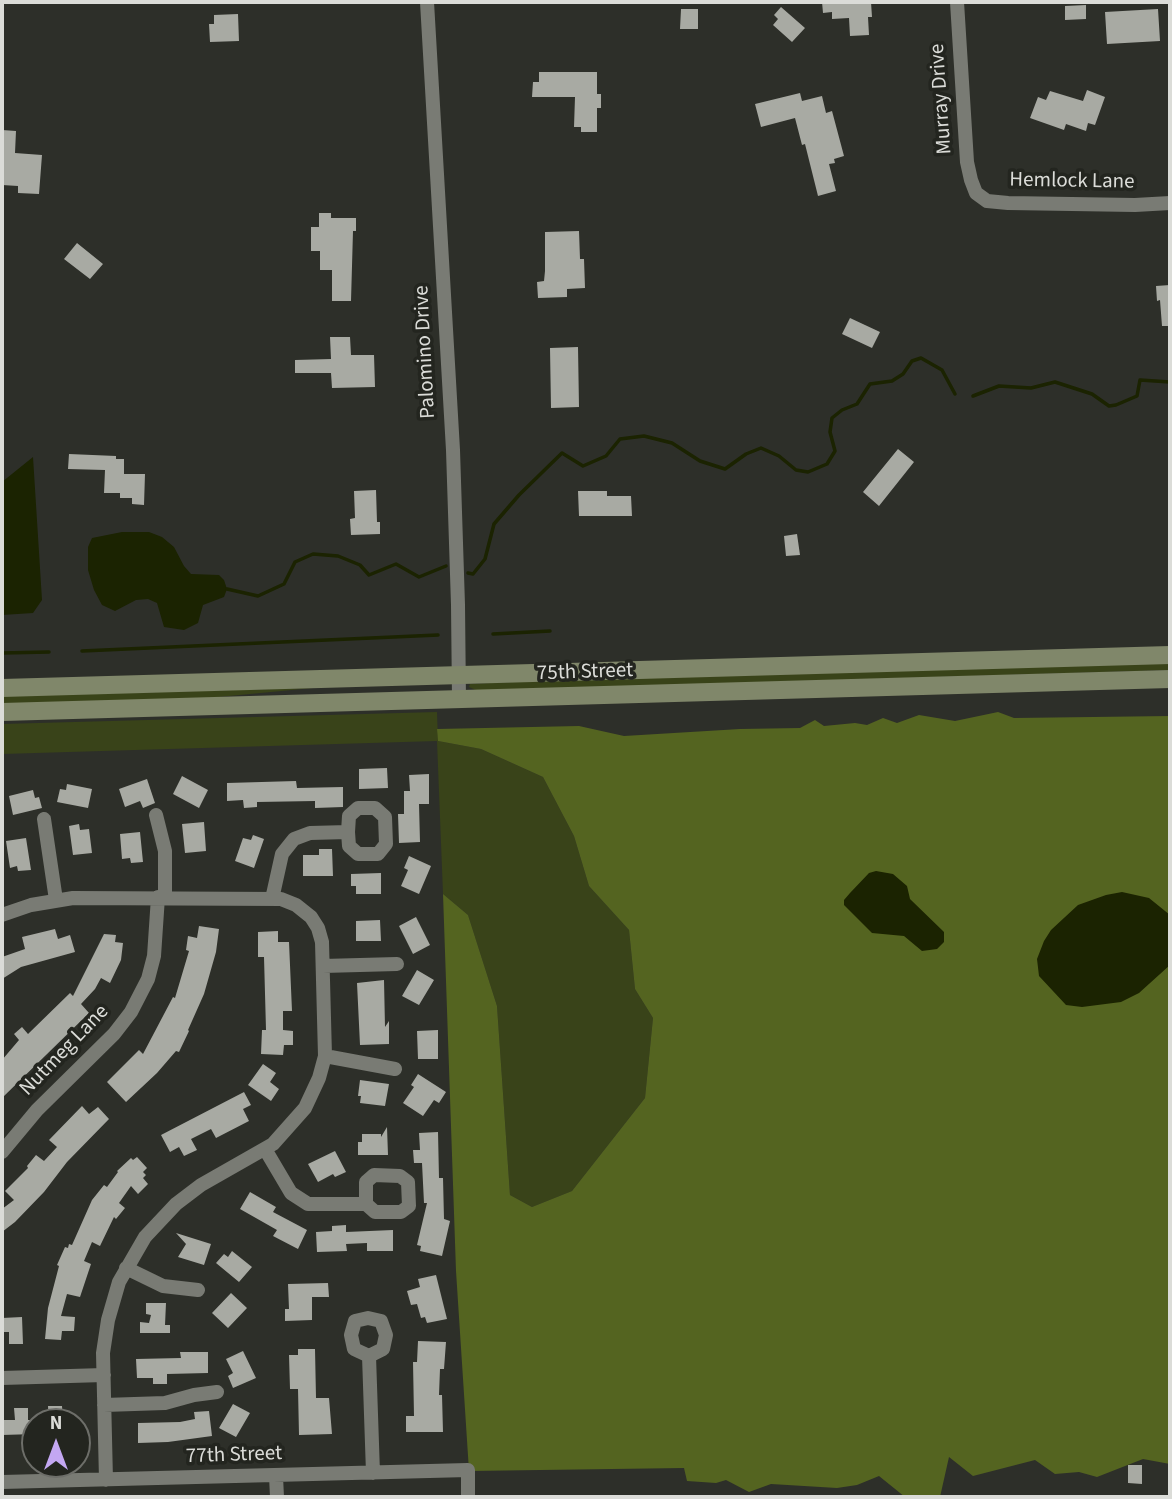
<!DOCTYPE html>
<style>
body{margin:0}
#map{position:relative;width:1172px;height:1499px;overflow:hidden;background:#2d2f29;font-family:"Source Sans 3",sans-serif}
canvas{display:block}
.frame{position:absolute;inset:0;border:4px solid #dbdcd8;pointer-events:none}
.north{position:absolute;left:21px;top:1408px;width:70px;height:70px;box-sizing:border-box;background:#23251f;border:2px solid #6d6e69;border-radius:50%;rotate:0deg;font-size:19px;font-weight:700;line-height:28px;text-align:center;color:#dbdcd8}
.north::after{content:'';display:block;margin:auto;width:24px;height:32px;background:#c3a7f2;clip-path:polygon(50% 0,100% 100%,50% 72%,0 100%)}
</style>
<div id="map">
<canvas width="1172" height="1499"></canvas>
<div class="frame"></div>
<div class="north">N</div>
</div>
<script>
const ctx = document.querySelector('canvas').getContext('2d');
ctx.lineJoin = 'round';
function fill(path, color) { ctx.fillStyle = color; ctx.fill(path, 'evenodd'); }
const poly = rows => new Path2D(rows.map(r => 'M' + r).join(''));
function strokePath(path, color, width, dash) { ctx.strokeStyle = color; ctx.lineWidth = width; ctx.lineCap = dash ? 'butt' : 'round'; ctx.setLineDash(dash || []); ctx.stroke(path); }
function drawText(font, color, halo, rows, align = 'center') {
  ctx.font = font + ' "Source Sans 3",sans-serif'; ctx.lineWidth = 7; ctx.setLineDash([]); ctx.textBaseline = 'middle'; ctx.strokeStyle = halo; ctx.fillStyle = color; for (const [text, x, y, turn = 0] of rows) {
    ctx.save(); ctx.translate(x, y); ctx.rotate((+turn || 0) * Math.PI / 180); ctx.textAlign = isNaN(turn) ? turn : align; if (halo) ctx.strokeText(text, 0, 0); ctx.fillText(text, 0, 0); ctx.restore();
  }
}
const green = poly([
 [1170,663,1170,670,478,691,469,687,470,684,512,682],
 [313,688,208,698,2,704,2,696],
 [437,712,438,741,481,749,543,777,574,836,589,886,629,930,635,989,653,1018,645,1098,572,1191,532,1207,510,1195,497,1006,468,915,443,894,437,741,2,754,2,724]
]);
const forest = poly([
 [998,712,1014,718,1170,716,1170,1464,1143,1459,1097,1477,1079,1472,1055,1474,1035,1460,973,1476,949,1457,940,1497,905,1497,879,1476,857,1485,837,1488,771,1484,749,1492,726,1480,716,1483,687,1481,684,1468,469,1471,456,1271,443,894,468,915,497,1006,510,1195,532,1207,572,1191,645,1098,653,1018,635,989,629,930,589,886,574,836,543,777,481,749,438,741,437,729,579,726,624,736,740,729,800,728,815,720,824,726,855,723,867,725,883,718,897,723,919,715,955,721]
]);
const water = poly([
 [33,457,42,600,33,613,2,615,2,482],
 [122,532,149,532,162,537,174,547,184,566,191,574,219,575,224,580,227,589,224,597,203,605,198,623,184,630,164,627,157,603,148,599,136,600,115,611,102,605,94,590,88,570,88,547,92,538],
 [876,871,893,874,907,886,910,899,944,932,944,942,937,949,922,951,904,936,872,933,844,905,844,900,850,893,869,873],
 [1122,892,1149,898,1170,915,1170,965,1139,993,1121,1002,1082,1007,1066,1005,1039,976,1037,959,1044,941,1051,930,1078,905,1106,895]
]);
const stream = poly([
 [973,396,999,386,1031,388,1055,382,1092,394,1109,406,1116,405,1137,396,1140,380,1170,382],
 [468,573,473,574,485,559,494,524,519,495,562,453,583,466,606,456,620,439,644,436,672,443,700,461,725,469,746,454,761,448,779,456,796,470,808,472,827,464,835,451,830,432,832,418,842,410,857,404,870,384,892,381,903,374,912,361,921,358,942,370,955,394],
 [227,589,258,596,284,584,295,562,313,554,338,556,360,565,369,575,396,564,419,577,446,566],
 [493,634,550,631],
 [82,651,438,635],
 [2,653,49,652]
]);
const building = poly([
 [822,2,871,2,872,17,868,17,869,35,850,36,849,18,832,19,832,12,823,13],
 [1086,5,1086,19,1065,20,1065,6],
 [781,7,805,28,792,42,773,25,778,19,774,15],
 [681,9,698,9,698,29,680,29],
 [1158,9,1160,41,1107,44,1105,12],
 [238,14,239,41,210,42,209,24,214,24,214,15],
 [539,72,597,72,597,94,601,94,601,108,597,108,597,132,581,132,581,127,574,127,575,97,532,97,533,82,539,82],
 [1087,90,1105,97,1095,125,1088,123,1086,131,1066,124,1064,130,1030,118,1038,97,1046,100,1050,91,1083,101],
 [800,93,802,101,822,96,826,113,832,111,844,156,834,159,835,163,829,164,836,191,818,196,805,144,802,145,795,118,761,127,755,104],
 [2,130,16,131,15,153,42,155,39,194,18,193,18,186,2,185],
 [319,213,331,213,331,218,356,218,356,231,353,231,351,301,332,301,332,270,320,270,320,251,311,251,311,227,319,227],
 [579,231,580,259,584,259,585,288,567,289,567,297,538,298,537,282,544,281,545,271,545,232],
 [77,243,103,264,90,279,64,259],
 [1170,285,1170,326,1162,326,1160,300,1157,301,1156,286],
 [850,318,880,332,872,348,842,334],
 [330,337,350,337,351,355,374,355,375,387,332,388,331,373,295,373,295,360,331,359],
 [578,347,579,407,551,408,550,348],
 [898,449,914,462,879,506,863,492],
 [69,454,116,456,116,459,124,459,124,474,145,474,144,505,132,504,132,498,120,498,120,493,104,493,105,470,68,469],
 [376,490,377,522,380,522,380,534,351,535,350,519,355,518,354,491],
 [578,491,607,491,607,496,631,496,632,516,579,516],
 [797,534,800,555,786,556,784,536],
 [387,768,388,788,359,789,359,769],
 [429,774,429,804,419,804,420,842,399,843,398,814,404,814,404,791,410,791,409,775],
 [182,776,208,790,199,808,173,794],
 [147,779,155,803,143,808,140,801,125,807,119,789],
 [296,781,297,788,343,787,343,807,315,808,315,801,257,802,257,807,244,808,243,800,227,801,227,783],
 [67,784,92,789,88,808,57,802,60,789,66,790],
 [33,790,35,798,39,797,42,808,13,815,9,796],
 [204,822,206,851,185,853,182,824],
 [79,824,80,830,89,829,92,853,73,855,69,826],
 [140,832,143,862,131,863,130,858,122,859,120,834],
 [253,835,264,839,254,868,235,861,243,838,251,840],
 [26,838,31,870,18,871,17,866,10,868,6,841],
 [319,849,332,849,333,876,303,876,303,855,319,855],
 [409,856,431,866,419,894,401,886,408,870,404,868],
 [381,873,381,894,356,894,356,886,351,886,351,874],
 [416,917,430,945,413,954,399,926],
 [380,920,381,941,356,941,356,921],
 [199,926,219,929,216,952,204,994,188,1030,189,1031,179,1052,176,1051,157,1073,126,1102,107,1082,139,1050,143,1054,173,997,175,998,189,951,186,950,188,936,197,938],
 [55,929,58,939,70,935,75,952,21,967,2,979,2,957,25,949,22,937],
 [278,931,278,942,289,942,292,1011,283,1011,283,1030,293,1031,293,1045,284,1045,283,1055,261,1054,262,1030,266,1030,264,957,258,957,258,932],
 [104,934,116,935,115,942,123,943,121,960,110,983,101,978,95,989,81,1004,89,1013,2,1098,2,1060,19,1040,14,1034,22,1027,28,1034,70,993,73,996],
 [417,970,434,980,419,1005,402,996],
 [384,980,385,1027,389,1021,389,1044,360,1045,357,983],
 [438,1030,438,1059,418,1059,417,1031],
 [263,1064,276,1073,270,1082,279,1089,271,1101,248,1085],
 [418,1074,446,1092,439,1103,434,1100,423,1116,403,1103,414,1087,411,1085],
 [360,1080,389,1084,385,1106,360,1103,361,1096,358,1096],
 [244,1092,251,1105,243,1109,249,1121,216,1138,211,1129,191,1139,197,1150,184,1156,179,1147,170,1152,161,1135],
 [82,1106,89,1114,98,1107,109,1119,67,1162,44,1192,15,1222,2,1232,2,1209,14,1200,5,1191,28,1168,27,1166,36,1155,44,1161,57,1147,49,1140],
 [387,1127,388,1155,358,1155,358,1142,362,1142,362,1134,381,1134,381,1137],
 [438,1132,439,1178,443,1178,444,1219,450,1221,442,1256,420,1251,421,1246,417,1245,427,1203,424,1203,422,1163,414,1163,413,1150,420,1150,419,1133],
 [335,1151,346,1172,335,1177,333,1174,318,1182,308,1164],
 [137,1157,147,1168,143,1172,146,1175,143,1178,148,1184,138,1194,131,1186,119,1203,125,1208,116,1219,114,1217,100,1246,92,1242,84,1261,91,1264,80,1297,67,1294,61,1316,75,1317,74,1331,62,1331,61,1340,45,1339,48,1308,59,1266,57,1265,65,1247,68,1248,69,1244,72,1245,92,1200,104,1185,107,1187,118,1172,117,1171,131,1158,133,1160],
 [250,1192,276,1207,273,1212,307,1230,298,1249,273,1236,277,1230,240,1209],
 [346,1225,346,1232,393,1230,393,1251,367,1251,367,1243,346,1244,347,1251,317,1252,316,1232,332,1231,332,1226],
 [176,1233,211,1244,204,1265,178,1257,186,1244],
 [232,1251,252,1267,239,1282,216,1263,224,1254,228,1257],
 [436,1275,447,1319,427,1323,425,1317,421,1318,417,1304,411,1305,407,1291,420,1287,418,1279],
 [328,1283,329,1297,312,1297,312,1320,285,1321,285,1309,289,1309,288,1284],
 [231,1293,247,1308,228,1328,212,1313],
 [146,1303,166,1303,165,1325,170,1325,170,1333,140,1333,140,1322,149,1323,151,1315,146,1314],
 [22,1317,23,1344,9,1344,9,1332,2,1332,2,1318],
 [418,1341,446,1342,444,1369,440,1369,439,1395,442,1395,443,1432,406,1432,406,1416,414,1416,413,1362,417,1362],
 [298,1349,315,1349,316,1398,329,1398,332,1434,299,1435,298,1389,290,1389,289,1355,298,1355],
 [243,1351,256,1378,233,1388,228,1376,233,1373,226,1359],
 [180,1352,208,1352,208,1373,167,1374,167,1384,153,1384,153,1378,137,1378,136,1359,181,1358],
 [233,1404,250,1413,236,1437,219,1428],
 [48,1406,62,1406,63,1422,49,1422],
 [14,1408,28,1408,28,1420,35,1420,35,1434,2,1435,2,1420,15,1420],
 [209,1411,212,1436,168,1442,138,1443,138,1423,180,1422,195,1419,194,1412],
 [1128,1465,1142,1465,1142,1484,1128,1483]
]);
const minor = poly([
 [427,2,453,450,458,605,459,700],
 [957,2,967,162,971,180,976,193,987,201,1008,203,1135,205,1170,203],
 [156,815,165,851,165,897],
 [44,819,56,900],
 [272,899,282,854,294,839,310,833,348,832,349,846,358,854,378,854,386,844,385,817,375,808,358,808,349,816,348,832],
 [2,915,31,905,73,898,281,899,296,905,311,917,318,928,322,942,325,1056,319,1078,305,1108,273,1144,201,1185,176,1204,145,1237,119,1282,108,1320,103,1353,106,1480],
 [323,966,397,964],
 [325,1056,395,1069],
 [265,1149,291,1193,308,1204,366,1204,375,1212,401,1212,409,1206,408,1182,400,1176,374,1175,366,1182,366,1204],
 [2,1152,37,1110,114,1034,131,1012,148,979,154,956,158,897],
 [126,1268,163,1286,198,1290],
 [369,1356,383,1349,386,1335,381,1321,368,1318,355,1321,351,1335,354,1349,369,1356,373,1473],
 [2,1378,104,1375],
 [104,1405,165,1403,194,1395,217,1392],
 [276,1476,277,1497],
 [2,1482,468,1470,468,1497]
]);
const secondary = poly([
 [2,688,1170,655],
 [2,712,1170,679]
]);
const streetNames = [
 ["Murray Drive",942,99,-94],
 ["Hemlock Lane",1072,182,1],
 ["Palomino Drive",426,352,-93],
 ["75th Street",585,673,-2],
 ["Nutmeg Lane",65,1051,-46],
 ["77th Street",234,1456,-2]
];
fill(green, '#394319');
fill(forest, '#546420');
fill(water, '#1b2301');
strokePath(stream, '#1b2301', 3.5);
fill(building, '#a8aaa3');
strokePath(minor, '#797b74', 14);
strokePath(secondary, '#80876a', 18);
drawText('21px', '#dbdcd8', '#23251f', streetNames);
</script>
